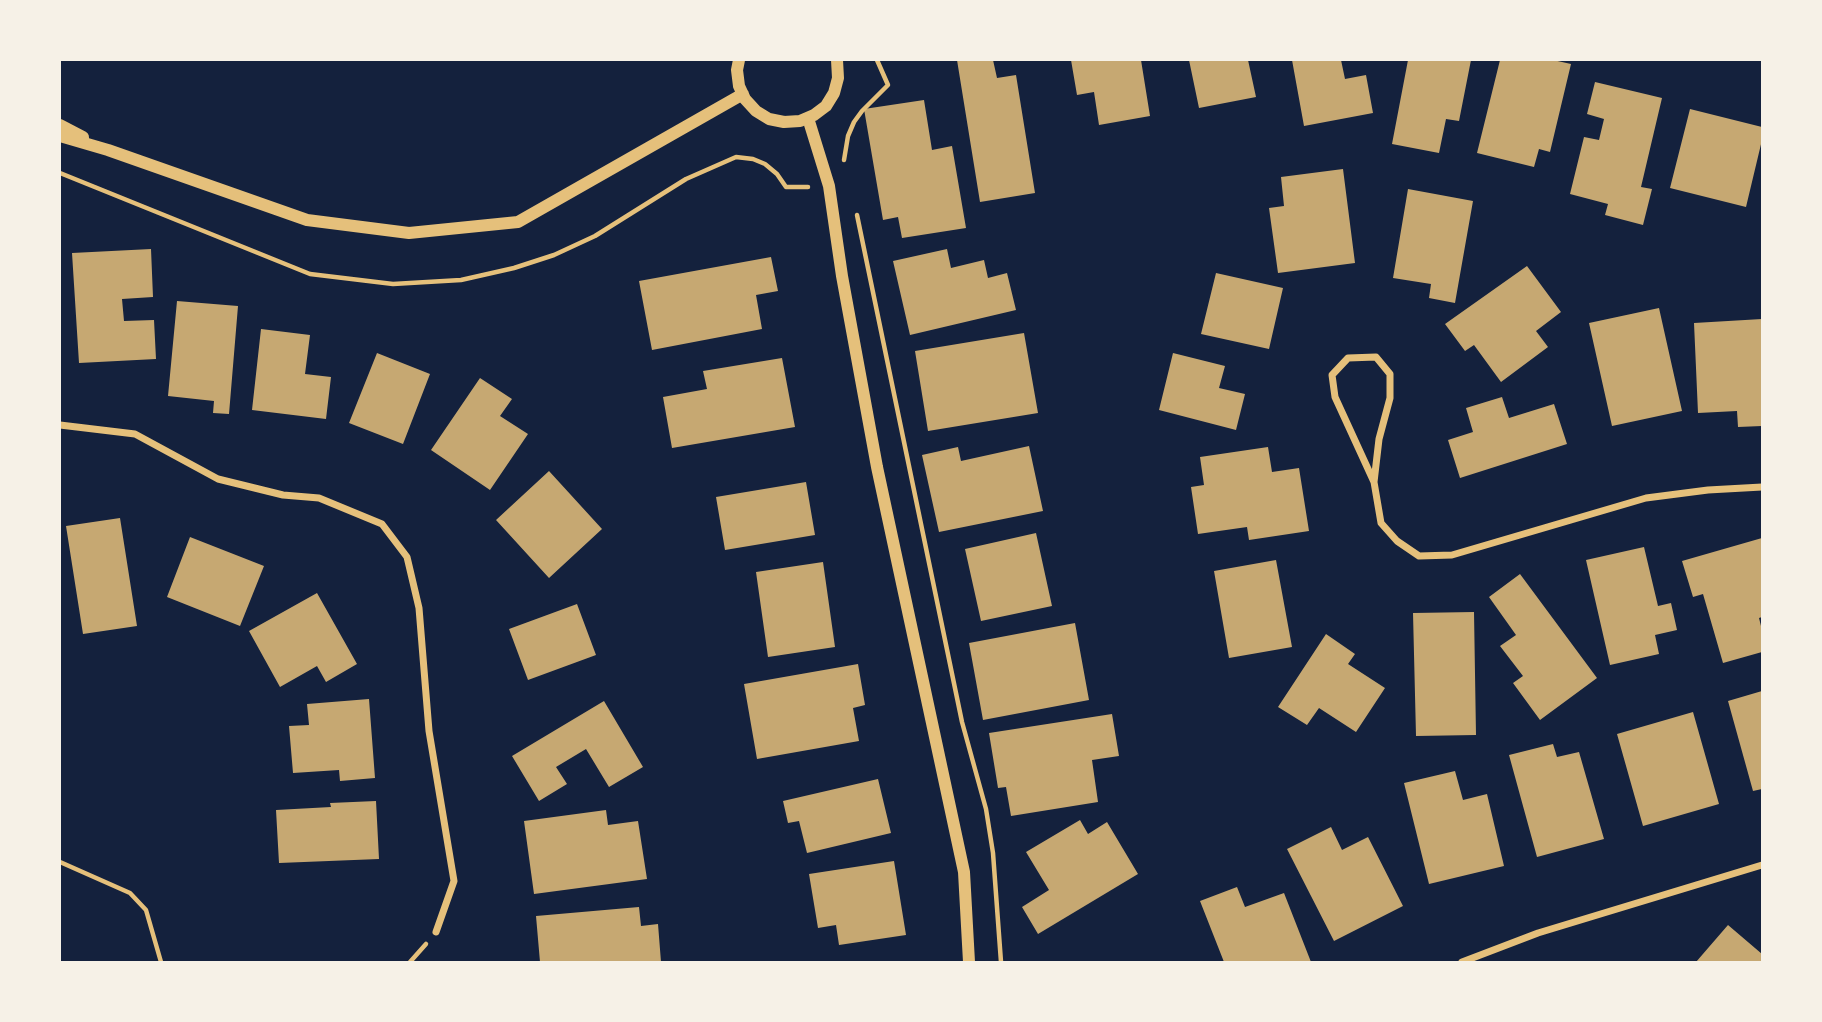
<!DOCTYPE html>
<style>
body{margin:0}
#map{position:relative;width:1822px;height:1022px;overflow:hidden;background:#14213d;font-family:Overpass,sans-serif}
canvas{display:block}
.frame{position:absolute;inset:0;border:61px solid #f6f1e7;pointer-events:none}
</style>
<div id="map">
<canvas width="1822" height="1022"></canvas>
<div class="frame"></div>
</div>
<script>
const ctx = document.querySelector('canvas').getContext('2d');
ctx.lineJoin = 'round';
function fill(path, color) { ctx.fillStyle = color; ctx.fill(path, 'evenodd'); }
const poly = rows => new Path2D(rows.map(r => 'M' + r).join(''));
function strokePath(path, color, width, dash) { ctx.strokeStyle = color; ctx.lineWidth = width; ctx.lineCap = dash ? 'butt' : 'round'; ctx.setLineDash(dash || []); ctx.stroke(path); }
const building = poly([
 [957,60,993,60,997,78,1016,75,1035,193,980,202],
 [1071,60,1141,60,1150,116,1099,125,1094,92,1077,95],
 [1189,60,1248,60,1256,97,1199,108],
 [1292,60,1341,60,1345,79,1366,75,1373,113,1304,126],
 [1408,60,1471,60,1459,121,1446,119,1439,153,1392,144],
 [1500,60,1553,60,1571,64,1550,152,1539,149,1534,167,1477,153],
 [1595,82,1662,98,1641,187,1652,189,1643,225,1605,215,1608,204,1570,194,1584,137,1599,140,1604,119,1587,114],
 [924,100,932,150,952,146,966,228,902,238,898,217,883,220,864,109],
 [1690,109,1762,127,1762,140,1746,207,1670,188],
 [1343,169,1355,263,1278,273,1269,208,1284,206,1281,177],
 [1408,189,1473,201,1455,303,1429,298,1431,284,1393,278],
 [151,249,153,297,122,299,124,321,154,320,156,359,79,363,72,253],
 [947,249,951,268,984,260,988,278,1007,273,1016,310,910,335,893,261],
 [771,257,778,291,756,295,762,329,652,350,639,281],
 [1527,266,1561,312,1536,331,1548,347,1501,382,1474,345,1465,351,1445,324],
 [1216,273,1283,288,1269,349,1201,334],
 [177,301,238,306,229,414,213,413,214,401,168,396],
 [1659,308,1682,411,1612,426,1589,323],
 [1762,319,1762,426,1738,427,1737,411,1698,413,1694,323],
 [261,329,310,335,305,374,331,377,326,419,252,410],
 [1024,333,1038,413,928,431,915,351],
 [377,353,430,374,403,444,349,423],
 [1173,353,1225,366,1219,388,1245,394,1236,430,1159,410],
 [782,358,795,427,672,448,663,397,707,389,703,371],
 [480,378,512,399,500,416,528,434,490,490,431,450],
 [1502,397,1509,418,1554,404,1567,444,1460,478,1448,440,1473,432,1466,408],
 [1029,446,1043,511,939,532,922,455,958,447,961,461],
 [1268,447,1272,472,1299,468,1309,531,1249,540,1247,527,1198,534,1191,487,1204,485,1200,457],
 [549,471,602,529,549,578,496,520],
 [806,482,815,535,725,550,716,497],
 [120,518,137,626,83,634,66,526],
 [1036,533,1052,606,981,621,965,549],
 [190,537,264,566,240,626,167,597],
 [1762,538,1762,617,1759,618,1762,630,1762,652,1723,663,1703,594,1693,597,1682,561],
 [1644,547,1658,606,1671,603,1677,630,1655,635,1659,654,1610,665,1586,560],
 [1276,560,1292,647,1229,658,1214,571],
 [823,562,835,647,768,657,756,572],
 [1520,574,1597,678,1540,720,1513,683,1523,676,1500,646,1516,635,1489,597],
 [317,593,357,664,326,682,317,666,280,687,249,631],
 [577,604,596,655,528,680,509,629],
 [1474,612,1476,735,1416,736,1413,613],
 [1075,623,1089,700,983,720,969,643],
 [1326,634,1355,654,1348,664,1385,688,1356,732,1319,708,1307,725,1278,707],
 [858,664,865,705,853,708,859,741,757,759,744,684],
 [1762,691,1762,789,1753,791,1728,701],
 [369,699,375,778,340,781,339,770,293,773,289,726,309,725,307,704],
 [604,701,643,767,609,787,586,749,556,767,567,784,539,801,512,756],
 [1693,712,1719,804,1643,826,1617,734],
 [1112,714,1119,756,1092,760,1098,802,1011,816,1006,787,998,788,989,733],
 [1553,744,1557,757,1579,752,1604,839,1537,857,1509,755],
 [1455,771,1463,800,1487,794,1504,866,1429,884,1404,783],
 [878,779,891,833,807,853,799,821,788,823,783,801],
 [376,801,379,859,279,863,276,810,331,807,330,803],
 [606,810,608,825,638,821,647,879,534,894,524,821],
 [1080,820,1088,834,1107,822,1138,874,1038,934,1022,907,1049,890,1026,852],
 [1331,827,1342,850,1368,837,1403,906,1334,941,1287,849],
 [894,861,906,935,839,945,836,925,818,928,809,874],
 [1237,887,1245,907,1284,893,1311,962,1224,962,1200,901],
 [639,907,641,926,658,924,661,962,540,962,536,916],
 [1728,925,1762,954,1762,962,1696,962]
]);
const path = poly([
 [844,160,848,136,854,122,862,111,888,85,877,60],
 [60,173,310,274,393,284,461,280,514,268,554,255,595,236,686,179,736,157,753,159,765,164,777,174,786,187,808,187],
 [857,215,962,722,986,809,993,853,1001,962],
 [60,862,130,893,146,910,161,962],
 [410,962,426,944]
]);
const minor = poly([
 [60,425,135,434,218,479,283,495,319,498,382,524,407,557,419,608,429,731,454,881,436,932],
 [1374,482,1379,439,1390,398,1390,374,1376,357,1348,358,1332,375,1335,397,1374,482,1381,523,1397,541,1419,556,1452,555,1646,498,1708,490,1762,487],
 [1462,962,1538,933,1762,865]
]);
const tertiary = poly([
 [739,60,737,70,739,86,745,99,756,111,769,119,784,122,800,121,814,115,826,106,834,93,838,78,837,60],
 [808,118,829,186,842,276,877,467,964,872,969,962],
 [60,125,83,137],
 [60,136,108,150,307,220,409,233,518,222,743,94]
]);
fill(building, '#c6a872');
strokePath(path, '#e5c07b', 4.5);
strokePath(minor, '#e5c07b', 7);
strokePath(tertiary, '#e5c07b', 12);
</script>
